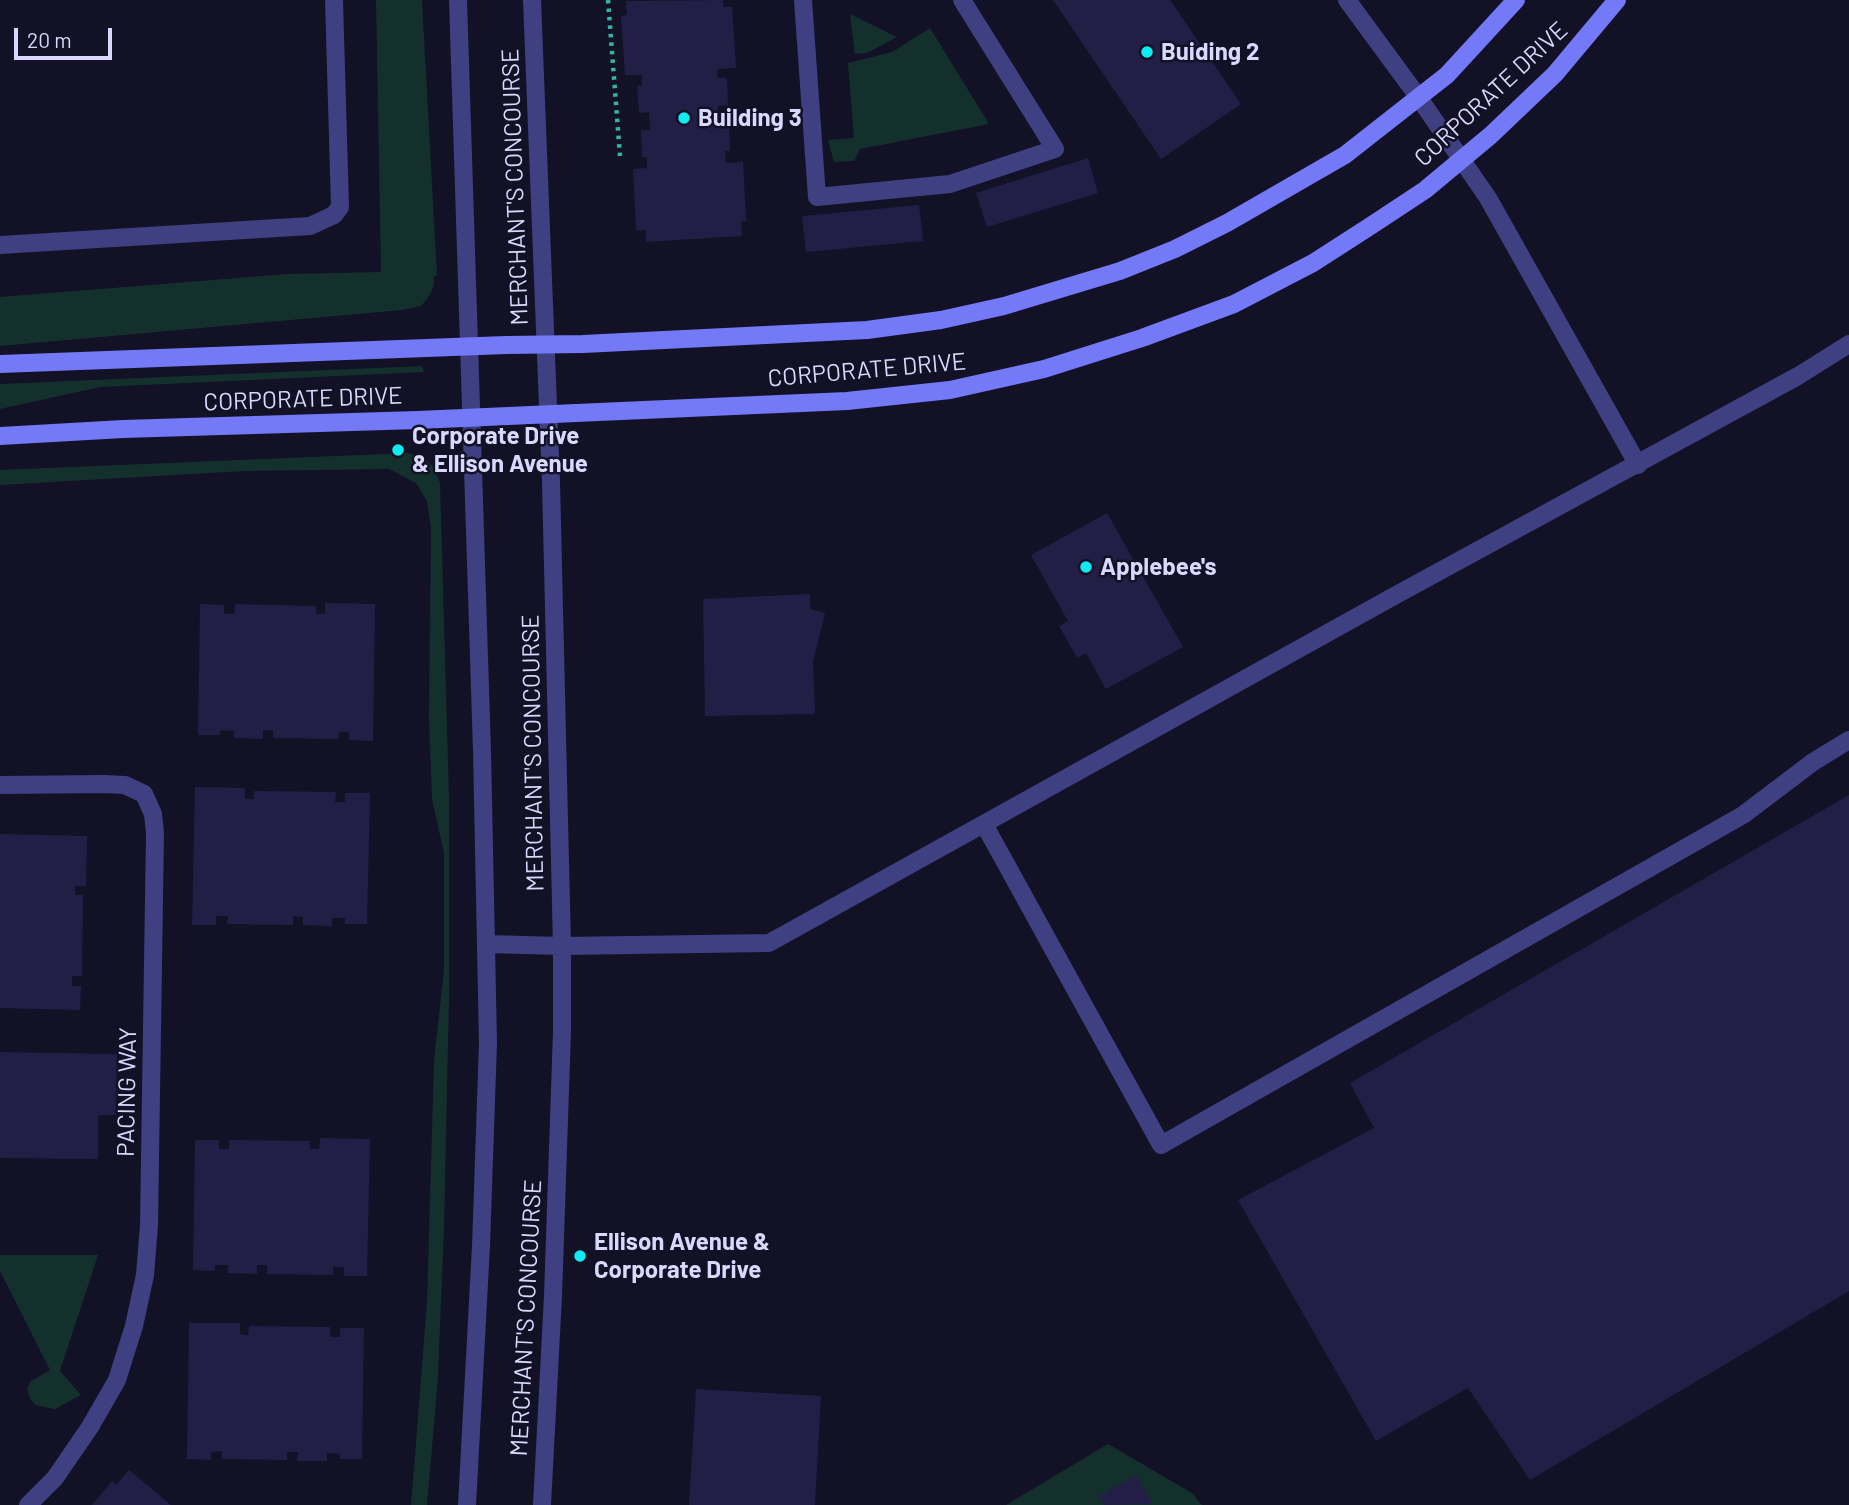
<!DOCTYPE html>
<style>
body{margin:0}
#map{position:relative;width:1849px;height:1505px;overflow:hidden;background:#131126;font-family:Barlow,sans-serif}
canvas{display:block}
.scale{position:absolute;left:14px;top:28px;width:98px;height:32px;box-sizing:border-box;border:4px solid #d9d8fd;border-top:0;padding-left:9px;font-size:21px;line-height:24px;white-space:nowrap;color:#d9d8fd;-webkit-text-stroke:5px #131126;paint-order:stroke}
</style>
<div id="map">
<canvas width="1849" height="1505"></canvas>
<div class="scale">20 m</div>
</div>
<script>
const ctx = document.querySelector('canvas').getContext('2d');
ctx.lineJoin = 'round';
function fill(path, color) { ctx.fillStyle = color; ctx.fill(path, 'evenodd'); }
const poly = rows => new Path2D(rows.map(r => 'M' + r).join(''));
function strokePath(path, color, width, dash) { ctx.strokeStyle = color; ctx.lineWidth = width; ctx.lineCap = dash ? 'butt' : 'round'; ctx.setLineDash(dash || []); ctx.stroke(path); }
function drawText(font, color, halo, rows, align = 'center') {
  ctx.font = font + ' Barlow,sans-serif'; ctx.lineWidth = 5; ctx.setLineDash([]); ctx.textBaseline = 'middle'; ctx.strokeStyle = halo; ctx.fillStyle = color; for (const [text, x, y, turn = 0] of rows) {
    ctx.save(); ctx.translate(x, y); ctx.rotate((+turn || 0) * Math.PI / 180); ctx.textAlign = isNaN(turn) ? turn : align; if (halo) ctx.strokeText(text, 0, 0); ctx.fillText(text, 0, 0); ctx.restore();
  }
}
const green = poly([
 [376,0,422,0,437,276,434,276,434,284,430,295,421,306,402,310,0,346,0,297,288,274,381,272],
 [850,14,897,37,867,53,855,54],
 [930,28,989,124,860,149,854,161,834,162,828,140,854,138,848,63,892,52],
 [422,366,424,372,100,387,0,409,0,384],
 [408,453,422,457,433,466,440,483,449,797,449,999,444,1228,438,1377,427,1505,411,1505,427,1303,434,1060,444,970,444,853,432,800,429,719,431,528,427,501,416,483,389,469,244,471,0,485,0,470],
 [0,1255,98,1255,60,1371,81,1395,55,1409,36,1405,31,1400,27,1389,31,1381,50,1370,0,1271],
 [1108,1444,1192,1493,1202,1505,1006,1505]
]);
const building = poly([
 [723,0,723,7,732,7,736,68,717,69,718,78,727,78,728,105,718,106,719,125,729,124,730,151,725,151,726,163,743,162,746,221,741,221,742,236,646,242,646,230,636,230,633,169,647,168,647,157,642,157,641,130,650,130,649,112,639,113,637,86,642,86,642,75,625,75,621,16,627,15,626,1],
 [1053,0,1170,0,1241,104,1161,159],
 [1088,158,1098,193,987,227,976,193],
 [919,205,923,241,806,252,802,216],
 [1107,513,1183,647,1106,689,1086,653,1077,658,1059,626,1068,621,1031,555],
 [810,594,810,609,825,613,813,662,815,714,705,716,703,599],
 [325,603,375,604,373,741,349,740,349,732,339,732,338,739,273,738,273,730,263,730,263,739,234,738,234,731,220,730,220,735,198,735,200,604,224,605,224,614,234,614,235,604,316,606,316,614,325,614],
 [195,787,245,788,245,799,254,799,254,791,336,792,335,802,345,802,345,793,370,793,367,924,345,924,345,918,332,918,332,926,303,925,303,917,293,916,293,925,227,924,228,916,216,916,216,925,192,925],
 [1849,795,1849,1291,1530,1480,1468,1388,1376,1441,1238,1200,1374,1128,1350,1083],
 [0,834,87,836,86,886,75,886,75,895,83,895,82,976,72,976,72,986,81,986,80,1010,0,1008],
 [0,1052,117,1054,116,1115,98,1115,98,1159,0,1158],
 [320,1138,370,1139,367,1276,344,1276,344,1267,333,1267,333,1275,267,1274,267,1265,257,1265,257,1274,228,1273,228,1265,215,1265,215,1271,193,1270,195,1140,219,1140,219,1149,229,1149,229,1140,310,1141,310,1149,319,1149],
 [189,1323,240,1323,240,1334,248,1335,249,1326,330,1327,330,1337,340,1337,340,1328,364,1328,362,1459,340,1459,340,1454,327,1453,327,1461,297,1461,298,1452,287,1452,287,1460,222,1459,222,1451,211,1452,211,1460,187,1459],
 [696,1389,821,1396,815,1505,689,1505],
 [129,1470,171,1505,92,1505,112,1481,116,1485],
 [1136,1475,1153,1504,1104,1505,1099,1496]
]);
const path = poly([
 [608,0,620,156]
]);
const service = poly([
 [1419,98,1488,198,1638,465],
 [0,245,310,226,334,215,340,207,334,0],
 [984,824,1161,1145,1743,815,1813,762,1849,740],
 [562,946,769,943,1396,595,1798,376,1849,344]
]);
const minor = poly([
 [803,0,817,197,950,184,1055,149,962,0],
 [1347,0,1419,98],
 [0,785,104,784,125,785,144,794,153,814,155,833,149,1225,145,1275,134,1326,117,1380,90,1427,55,1478,28,1505]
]);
const tertiary = poly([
 [458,0,482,751,488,1043,481,1246,467,1505],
 [532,0,551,482,562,946,562,1031,553,1296,542,1505],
 [486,944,562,946]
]);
const secondary = poly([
 [0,364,506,345,583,344,867,330,941,320,1004,306,1120,271,1175,249,1227,223,1345,155,1447,75,1516,0],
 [0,436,123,429,418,420,847,401,950,390,1044,369,1142,338,1234,304,1313,263,1372,225,1425,190,1491,135,1555,74,1617,0]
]);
const markers = [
 [1147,52,7,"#0eebf3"],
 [684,118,7,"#0eebf3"],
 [398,450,7,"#0eebf3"],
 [1086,567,7,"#0eebf3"],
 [580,1256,7,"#0eebf3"]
];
const poiNames = [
 ["Buiding 2",1161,52],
 ["Building 3",698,118],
 ["Corporate Drive",412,436],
 ["& Ellison Avenue",412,464],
 ["Applebee's",1100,567],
 ["Ellison Avenue &",594,1242],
 ["Corporate Drive",594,1270]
];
const streetNames = [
 ["CORPORATE DRIVE",1491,94,-43],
 ["MERCHANT'S CONCOURSE",515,187,-92],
 ["CORPORATE DRIVE",867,370,-5],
 ["CORPORATE DRIVE",303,399,-2],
 ["MERCHANT'S CONCOURSE",533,753,-91],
 ["PACING WAY",127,1092,-89],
 ["MERCHANT'S CONCOURSE",526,1318,-87]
];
fill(green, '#14302d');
fill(building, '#231e46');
strokePath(path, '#36b3a3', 4.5, [3.5, 5]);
strokePath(service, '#3e4082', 18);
strokePath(minor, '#3e4082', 18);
strokePath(tertiary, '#3e4082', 18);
strokePath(secondary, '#7479f8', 18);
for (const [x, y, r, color] of markers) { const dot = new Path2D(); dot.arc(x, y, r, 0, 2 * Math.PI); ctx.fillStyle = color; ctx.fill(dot); strokePath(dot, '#131126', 2.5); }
drawText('bold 24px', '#d9d8fd', '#131126', poiNames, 'left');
drawText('24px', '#d9d8fd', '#131126', streetNames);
</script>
